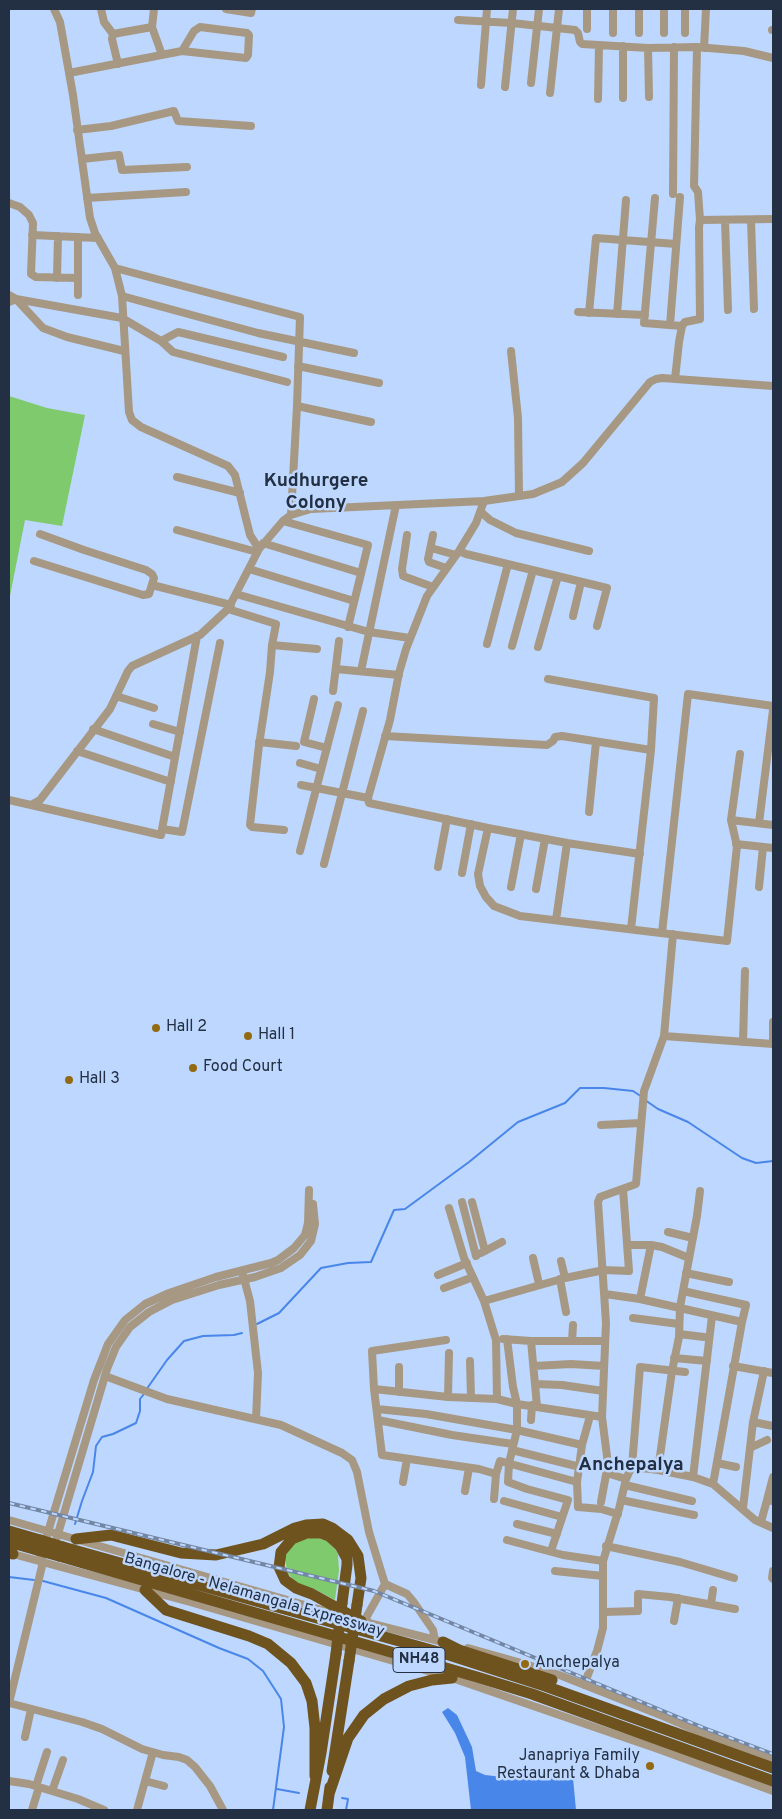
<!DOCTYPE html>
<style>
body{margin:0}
#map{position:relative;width:782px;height:1819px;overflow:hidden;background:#bdd7ff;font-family:Overpass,sans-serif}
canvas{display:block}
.frame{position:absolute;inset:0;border:10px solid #232f42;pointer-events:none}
</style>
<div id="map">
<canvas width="782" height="1819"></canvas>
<div class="frame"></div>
</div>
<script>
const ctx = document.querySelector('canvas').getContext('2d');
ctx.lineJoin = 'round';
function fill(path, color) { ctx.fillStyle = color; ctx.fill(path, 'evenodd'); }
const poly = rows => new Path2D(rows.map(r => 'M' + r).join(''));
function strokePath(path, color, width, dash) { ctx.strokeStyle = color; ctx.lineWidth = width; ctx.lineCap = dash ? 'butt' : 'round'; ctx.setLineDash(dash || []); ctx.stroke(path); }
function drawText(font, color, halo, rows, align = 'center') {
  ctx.font = font + ' Overpass,sans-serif'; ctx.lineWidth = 5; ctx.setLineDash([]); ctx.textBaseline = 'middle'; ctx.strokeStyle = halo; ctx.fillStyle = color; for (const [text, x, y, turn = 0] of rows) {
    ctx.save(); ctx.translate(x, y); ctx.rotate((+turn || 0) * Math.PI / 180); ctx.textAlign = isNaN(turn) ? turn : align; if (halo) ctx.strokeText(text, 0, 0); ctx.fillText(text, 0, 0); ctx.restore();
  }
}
const green = poly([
 [9,396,47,408,85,415,62,526,25,520,9,601],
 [315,1537,327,1541,336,1550,338,1555,339,1570,335,1600,314,1589,296,1583,287,1572,285,1557,289,1547,296,1541]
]);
const water = poly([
 [448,1708,457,1715,472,1747,476,1771,485,1775,503,1777,568,1776,573,1778,576,1810,471,1810,465,1757,455,1733,442,1712]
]);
const stream = poly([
 [645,1100,658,1109,688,1122,742,1158,756,1163,773,1161],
 [257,1324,279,1313,321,1268,348,1263,371,1262,394,1210,405,1209,469,1162,518,1122,565,1103,580,1088,604,1088,633,1091,642,1097],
 [146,1390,167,1360,184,1341,203,1336,234,1335,242,1333],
 [75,1524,82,1501,93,1472,96,1446,102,1437,113,1434,136,1423,140,1411,140,1399,144,1394],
 [9,1577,34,1580],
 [43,1581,106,1598,219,1648,248,1659,263,1671,281,1699,284,1727,273,1810],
 [277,1789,299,1793],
 [342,1798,348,1799,346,1810]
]);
const minor = poly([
 [54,9,60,22,73,95,90,218,95,233,115,268,122,296,129,412,132,420,141,427,228,466,235,475,250,535,259,549],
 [101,9,104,22,113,34],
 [154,9,152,27,162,55],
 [226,9,251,13,252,9],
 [587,9,587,29],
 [613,9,613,33],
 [639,9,639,33],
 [664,9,664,33],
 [685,9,685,33],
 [458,20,512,23,575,30,578,33,580,42,582,44,648,48,697,47,744,51,773,58],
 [772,30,773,30],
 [648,48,649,97],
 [704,48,706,9],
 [118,64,112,39,113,34,152,27],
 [69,73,182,51,246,58,248,55,249,35,247,33,200,27,194,31,182,51],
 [531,83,539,9],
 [481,85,487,9],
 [505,87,513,9],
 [550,93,559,9],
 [623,98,623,46],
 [598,99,599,45],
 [77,130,111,126,174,111,178,121,251,126],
 [82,159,119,155,122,170,187,167],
 [673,194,674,47],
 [87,198,186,192],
 [655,198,644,323,682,326],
 [9,203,20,207,29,215,33,223,31,274,36,277,78,278],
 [700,220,773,219],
 [725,220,728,310],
 [751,220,754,309],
 [32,235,98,238],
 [115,268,300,317,297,406,291,515],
 [57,278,58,236],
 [9,295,16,299,43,328,67,337,124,351],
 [78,295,78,237],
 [122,296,258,333,354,353],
 [9,302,16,299,122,318,161,341,178,332,283,357],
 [578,312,645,315],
 [589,313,596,238,676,244],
 [617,314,626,200],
 [670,325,680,197],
 [161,341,173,352,287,382],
 [511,351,518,418,519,496],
 [298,366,379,383],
 [675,379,679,342,682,326,685,322,700,319,699,227,700,220,698,192,694,186,697,47],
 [297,406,371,422],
 [177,477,240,493],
 [484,501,476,523,459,551,427,596,406,649,399,673,390,720,368,798,369,803,488,828,478,874,480,886,486,897,494,906,520,916,727,941,737,846,731,820],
 [481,512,490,520,516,533,589,551],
 [283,521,368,545,348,627],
 [177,530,257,552],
 [407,535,402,569,403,576,433,587],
 [433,535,428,559,429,562,446,568],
 [263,543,361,573],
 [431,548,456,555],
 [459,551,466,554,607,588,597,626],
 [34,561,143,595,149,594,154,578,152,574,146,570,84,550,40,534],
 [249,569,354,601],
 [152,585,231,605],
 [236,594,369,632,410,638],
 [228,609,276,624,272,645,270,672,259,745,250,825,252,827,284,830],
 [573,616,581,582],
 [487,644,508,564],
 [272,645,317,649],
 [512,646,533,570],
 [538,647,558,576],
 [336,669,399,675],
 [361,671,396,505],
 [548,679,654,698,651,750,631,929],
 [333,691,339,641],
 [116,696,154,708],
 [314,699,304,742,327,748],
 [153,724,180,732],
 [93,729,175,757],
 [385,736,547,745,553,741,555,737,562,736,651,750],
 [259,742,296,746],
 [77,751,171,782],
 [740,754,731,820,773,825],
 [300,763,321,769],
 [301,785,368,798],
 [9,800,31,805,40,800,110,709,128,671,132,666,200,635,228,609,259,549,283,521,291,515,311,509,484,501,533,494,562,482,583,463,650,382,656,379,662,378,773,386],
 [31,805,161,835,197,636],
 [589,812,596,742],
 [759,823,773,710],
 [488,828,567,843],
 [162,829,182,832,220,643],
 [736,844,773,848],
 [300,851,338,705],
 [324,864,363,711],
 [438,867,447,819],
 [462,873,471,824],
 [511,887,521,834],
 [759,887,763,847],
 [536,889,545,839],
 [556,920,567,843,640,854],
 [662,933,688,694,773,706],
 [664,1036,773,1044],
 [743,1042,745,971],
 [773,1044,773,1022],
 [601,1125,641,1123],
 [462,1202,476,1256],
 [472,1202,485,1251],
 [449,1208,464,1258,484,1301,496,1340,497,1399],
 [668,1232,693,1238],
 [627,1245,651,1245,640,1299],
 [651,1245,662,1247,689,1258],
 [481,1253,502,1242],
 [533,1258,539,1284],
 [561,1261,565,1278],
 [686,1273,729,1282],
 [243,1275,250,1301,258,1373,256,1419],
 [438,1275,467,1263],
 [560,1279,566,1312],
 [444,1288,473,1277],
 [683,1291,746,1305,742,1322],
 [605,1294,640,1299,742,1322,713,1484],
 [484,1301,565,1278,604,1270,629,1271,623,1189],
 [633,1318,679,1324],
 [679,1334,704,1337],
 [503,1339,531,1341,605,1341],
 [507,1339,513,1387,517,1404,517,1430,509,1463,508,1482,527,1489,568,1500,551,1551],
 [531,1341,537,1406],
 [572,1341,573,1325],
 [674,1358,707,1361],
 [470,1361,471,1398],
 [534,1366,571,1364,604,1366],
 [733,1366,773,1373],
 [105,1376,167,1399,281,1425,342,1453,352,1460,357,1472,369,1532,385,1584,367,1616,366,1622],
 [535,1384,562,1385,603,1391],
 [374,1389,372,1351,446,1340],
 [399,1392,399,1367],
 [448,1397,449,1353],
 [377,1409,426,1414,517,1430,582,1445],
 [590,1416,582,1445,577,1482,578,1507,601,1509,618,1514],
 [602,1417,606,1323,598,1202,600,1197,636,1184,644,1091,664,1036,673,934],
 [378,1420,452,1435,513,1444],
 [531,1420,532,1405],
 [753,1422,773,1426],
 [750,1448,767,1440],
 [512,1450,580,1467],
 [717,1463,736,1467],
 [658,1470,672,1371,679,1337,680,1307,697,1216,700,1191],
 [607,1473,626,1479],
 [496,1474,479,1469,382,1455,374,1389,448,1397,497,1399,517,1404,602,1417,608,1464,658,1470,693,1477,713,1484,755,1520,773,1528],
 [693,1477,712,1316],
 [773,1477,767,1500,773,1501],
 [403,1482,407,1459],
 [625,1485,692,1501],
 [465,1491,469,1468],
 [494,1499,496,1474,500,1461,577,1482],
 [621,1500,694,1515],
 [504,1501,562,1517],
 [601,1502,608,1464],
 [743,1508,753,1422,764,1371],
 [9,1520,343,1616],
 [761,1522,767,1500],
 [517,1524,557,1534],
 [57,1537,107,1369,116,1347,130,1327,149,1312,172,1300,219,1285,255,1277,281,1268,300,1255,311,1241,315,1224,313,1204],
 [507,1540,563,1555,603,1561],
 [606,1546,680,1562,734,1578],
 [9,1555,13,1554,190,1602,452,1678,658,1749,773,1791],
 [555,1571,603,1576],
 [773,1571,772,1578,773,1579],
 [385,1584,407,1594,413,1601,433,1630,435,1640],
 [711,1604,713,1590],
 [604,1612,638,1611,638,1594,670,1597,735,1609],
 [357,1620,447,1643],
 [674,1621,678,1598],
 [468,1648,525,1664,562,1676,663,1716,700,1732,773,1760],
 [584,1685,597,1651,603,1628,603,1561,619,1509,626,1479,632,1466,640,1367,685,1372],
 [25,1737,31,1709],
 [9,1781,29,1784,78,1799,104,1810],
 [145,1781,164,1786],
 [36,1786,47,1752],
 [52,1791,63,1760],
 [32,1810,39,1787],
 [137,1810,153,1752],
 [223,1810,210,1786,195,1767,187,1760,179,1757,163,1755,142,1749,102,1729,82,1722,9,1703,43,1562,41,1555,94,1380,108,1344,125,1320,145,1304,169,1293,216,1277,271,1263,278,1260,294,1248,305,1235,308,1223,309,1190]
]);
const highway = poly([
 [9,1531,40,1540],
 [76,1539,111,1535,181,1553,216,1555,263,1544,295,1528,306,1525,323,1524,332,1528,348,1540,358,1556,361,1578,357,1605],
 [9,1542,37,1550],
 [63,1547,449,1655,545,1686,773,1768],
 [9,1550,13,1554],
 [59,1556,477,1677,532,1694,773,1781],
 [145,1590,166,1610,249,1636,268,1644,291,1663,306,1683,312,1701,315,1728,315,1776],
 [342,1603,347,1565,347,1559,340,1546,329,1536,321,1533,307,1533,292,1539,281,1552,280,1560,279,1567,285,1580,296,1588,312,1594,361,1621],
 [443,1642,459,1650,552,1680],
 [332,1771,349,1661],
 [329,1794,348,1738,364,1715,384,1699,409,1686,432,1680,452,1678],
 [310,1810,321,1753,336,1654],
 [327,1810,330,1787]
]);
const rail = poly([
 [9,1503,374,1591,704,1728,773,1754]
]);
const highwayBridge = poly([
 [40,1540,63,1547],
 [37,1550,59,1556],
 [336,1654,342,1603],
 [349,1661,357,1605]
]);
const markers = [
 [156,1028,5,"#936912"],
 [248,1036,5,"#936912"],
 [193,1068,5,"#936912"],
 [69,1080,5,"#936912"],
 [525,1664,5,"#936912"],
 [650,1766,5,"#936912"]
];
const shields = [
 [419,1660,52]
];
const shieldNames = [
 ["NH48",419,1660]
];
const poiNames = [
 ["Hall 2",166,1028],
 ["Hall 1",258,1036],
 ["Food Court",203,1068],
 ["Hall 3",79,1080],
 ["Anchepalya",535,1664],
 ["Janapriya Family",640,1757,"right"],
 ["Restaurant & Dhaba",640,1775,"right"]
];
const streetNames = [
 ["Bangalore - Nelamangala Expressway",254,1596,16]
];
const quarterNames = [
 ["Kudhurgere",316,482],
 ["Colony",316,504],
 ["Anchepalya",631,1466]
];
fill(green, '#7fca6c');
fill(water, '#4986e9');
strokePath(stream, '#4986e9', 2);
strokePath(minor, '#a69883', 8);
strokePath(highway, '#6f531f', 11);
strokePath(rail, '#7386a4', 4);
strokePath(rail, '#bdd7ff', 2, [5.5]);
strokePath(highwayBridge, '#6f531f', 11);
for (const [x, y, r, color] of markers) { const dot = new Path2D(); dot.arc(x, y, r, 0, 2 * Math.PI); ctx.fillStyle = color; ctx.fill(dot); strokePath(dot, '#bdd7ff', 2); }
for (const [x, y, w] of shields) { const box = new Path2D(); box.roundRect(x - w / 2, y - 12.5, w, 25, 4); ctx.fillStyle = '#bdd7ff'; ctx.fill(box); strokePath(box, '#232f42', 1); }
drawText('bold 15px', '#232f42', null, shieldNames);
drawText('16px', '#232f42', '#bdd7ff', poiNames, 'left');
drawText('16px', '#232f42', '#bdd7ff', streetNames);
drawText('bold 19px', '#232f42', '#bdd7ff', quarterNames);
</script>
